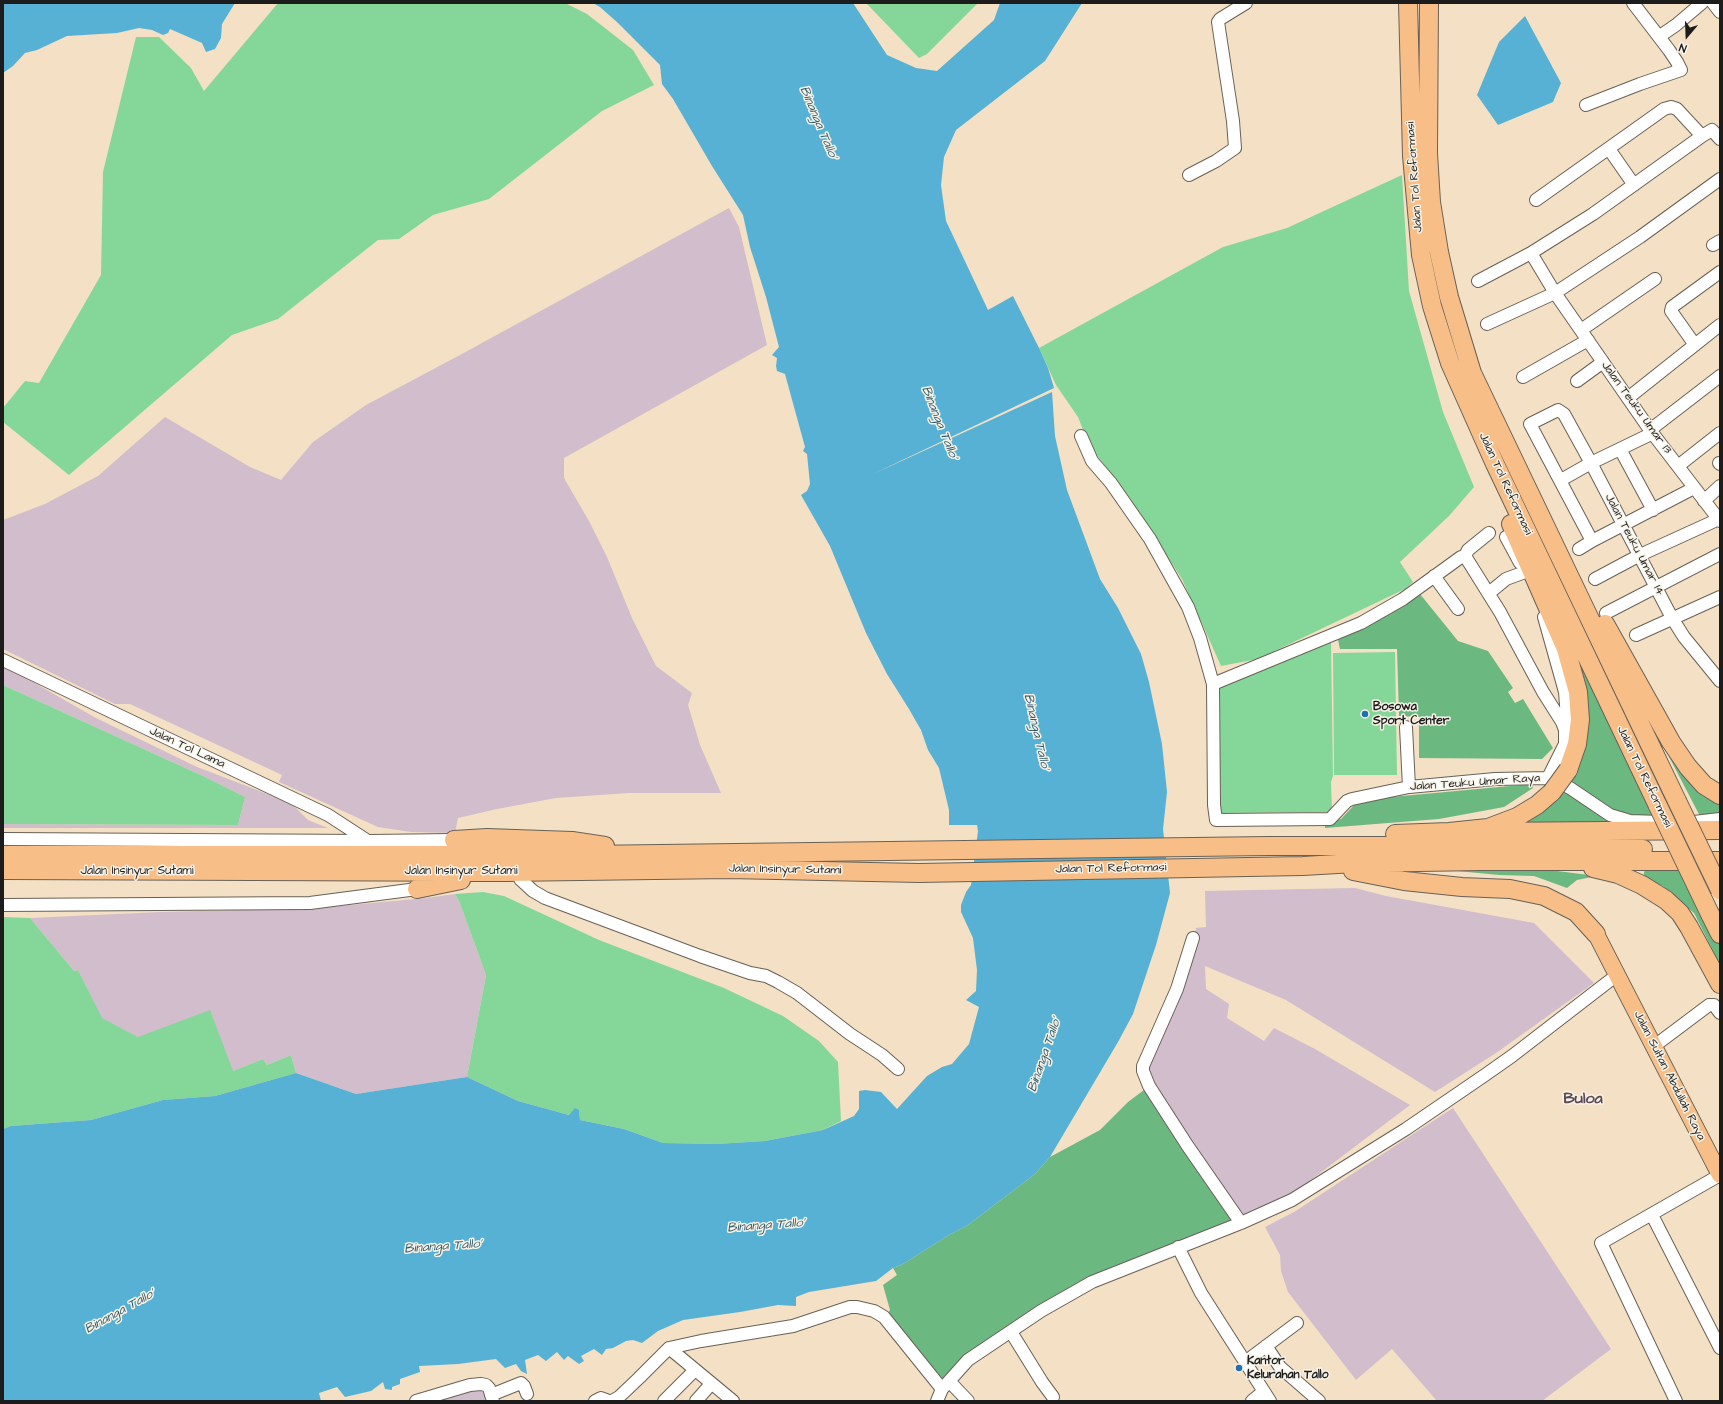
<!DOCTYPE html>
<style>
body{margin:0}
#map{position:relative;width:1723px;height:1404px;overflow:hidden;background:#f4e0c4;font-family:"Architects Daughter",sans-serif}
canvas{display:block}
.frame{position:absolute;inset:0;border:4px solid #1c1c1c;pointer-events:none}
.north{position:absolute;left:1667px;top:16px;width:40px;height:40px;-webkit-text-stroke:3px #f7f3e8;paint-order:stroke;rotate:199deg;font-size:11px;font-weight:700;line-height:16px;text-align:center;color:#1c1c1c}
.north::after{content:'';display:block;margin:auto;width:14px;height:18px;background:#1c1c1c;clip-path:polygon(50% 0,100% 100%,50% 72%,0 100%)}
</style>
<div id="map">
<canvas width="1723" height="1404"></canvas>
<div class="frame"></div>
<div class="north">N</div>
</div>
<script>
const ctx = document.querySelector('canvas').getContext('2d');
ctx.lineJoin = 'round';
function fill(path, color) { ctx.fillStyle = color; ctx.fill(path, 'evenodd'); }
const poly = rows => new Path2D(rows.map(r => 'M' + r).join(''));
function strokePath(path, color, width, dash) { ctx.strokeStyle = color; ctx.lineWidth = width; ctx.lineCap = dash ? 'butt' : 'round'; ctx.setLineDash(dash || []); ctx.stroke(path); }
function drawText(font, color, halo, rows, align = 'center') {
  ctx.font = font + ' "Architects Daughter",sans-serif'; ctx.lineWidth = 3; ctx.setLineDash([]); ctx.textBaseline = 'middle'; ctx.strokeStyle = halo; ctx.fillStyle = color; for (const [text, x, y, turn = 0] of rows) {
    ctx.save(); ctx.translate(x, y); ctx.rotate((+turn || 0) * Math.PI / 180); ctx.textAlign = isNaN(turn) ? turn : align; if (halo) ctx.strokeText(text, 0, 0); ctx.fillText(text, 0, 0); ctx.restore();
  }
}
const industrial = poly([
 [729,208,739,227,767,345,564,458,564,478,590,523,607,557,632,618,656,666,692,693,688,705,700,745,721,793,629,793,556,798,497,809,458,818,455,833,411,832,378,827,279,782,282,775,130,704,115,704,3,649,3,520,45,504,98,476,165,417,250,467,281,480,313,442,366,405,460,355],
 [3,665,96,718,197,767,291,803,308,820,328,828,3,828,3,824,238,825,245,797,203,776,3,685],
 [1355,888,1386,896,1534,923,1594,983,1496,1053,1435,1092,1286,1000,1205,966,1206,989,1229,1004,1227,1018,1264,1041,1274,1028,1315,1049,1410,1105,1291,1195,1242,1216,1149,1078,1146,1068,1183,979,1196,928,1206,927,1205,891],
 [455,894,459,901,486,975,467,1077,356,1094,296,1073,291,1055,267,1065,263,1059,233,1071,138,1037,101,1018,78,970,74,971,30,918,161,912,318,908,426,898],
 [1453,1108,1611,1349,1542,1401,1437,1401,1392,1349,1356,1380,1288,1292,1281,1271,1280,1255,1265,1227,1294,1212],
 [488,1383,495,1401,411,1401]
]);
const green = poly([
 [278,3,565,3,587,14,633,50,654,85,602,111,489,199,433,215,399,239,378,240,278,319,232,335,69,475,3,422,3,408,25,381,39,383,101,275,103,172,136,37,159,37,191,68,204,91],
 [866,3,978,3,927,54,919,58],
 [1402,175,1409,291,1443,412,1474,487,1449,516,1400,562,1413,582,1405,589,1258,659,1221,666,1182,579,1129,497,1089,445,1078,417,1056,385,1039,348,1223,247,1287,228],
 [1331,641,1333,776,1331,782,1332,812,1221,813,1218,687],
 [1395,652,1397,775,1334,775,1333,653],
 [3,685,203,776,245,797,238,825,3,824],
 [483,892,504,896,599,940,724,988,783,1016,819,1041,838,1062,841,1121,823,1130,765,1141,716,1144,663,1143,624,1129,580,1120,579,1110,569,1115,518,1101,467,1077,486,975,459,901,455,894],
 [3,917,30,918,74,971,78,970,102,1018,138,1037,210,1010,233,1071,263,1059,267,1065,291,1055,296,1073,215,1096,163,1100,91,1120,11,1126,3,1129]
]);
const forest = poly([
 [1420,594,1458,641,1488,651,1513,688,1508,692,1515,703,1523,699,1553,748,1542,759,1419,758,1419,717,1399,716,1397,649,1340,649,1338,640],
 [1552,596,1659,830,1509,825,1534,814,1588,710,1586,685,1581,667],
 [1615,653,1720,799,1720,816,1702,820],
 [1532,784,1533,788,1504,807,1439,819,1325,828,1325,823,1341,819,1359,800],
 [1681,866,1720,942,1720,964,1694,913,1663,886,1643,878,1645,868],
 [1447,870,1557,871,1597,876,1577,880,1567,888,1534,876,1499,875],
 [1152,1084,1234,1221,1090,1277,1065,1290,956,1364,941,1382,887,1314,890,1310,883,1285,897,1275,893,1268,903,1264,949,1235,968,1225,1035,1174,1050,1157,1100,1130,1128,1102]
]);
const water = poly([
 [3,3,235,3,222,24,221,38,215,49,206,52,202,43,170,29,168,33,163,35,152,30,139,28,117,33,67,36,37,50,25,53,13,66,3,73],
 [593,3,853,3,887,55,916,68,937,71,994,20,1000,3,1082,3,1045,61,956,130,944,157,941,185,946,221,988,310,1013,296,1039,348,1048,368,1054,388,871,475,1052,392,1055,436,1067,490,1100,579,1118,608,1141,654,1149,682,1162,744,1167,792,1163,829,1170,893,1156,945,1133,1014,1118,1042,1050,1157,1035,1174,968,1225,949,1235,903,1264,893,1268,876,1281,809,1292,796,1297,796,1306,778,1305,740,1312,683,1320,658,1331,642,1343,633,1340,626,1341,613,1348,606,1349,602,1355,594,1349,581,1356,584,1361,579,1364,568,1356,564,1360,557,1352,546,1361,538,1355,525,1360,527,1374,521,1371,516,1364,505,1368,496,1359,458,1364,419,1366,420,1372,400,1379,400,1384,392,1387,392,1390,385,1389,383,1382,371,1391,345,1397,337,1387,319,1393,321,1401,3,1401,3,1129,11,1126,91,1120,163,1100,215,1096,296,1073,356,1094,467,1077,518,1101,569,1115,575,1108,579,1110,580,1120,624,1129,663,1143,716,1144,765,1141,823,1130,854,1116,859,1109,859,1091,865,1090,881,1092,897,1109,927,1076,942,1067,952,1064,969,1044,979,1007,966,1000,976,991,977,970,973,938,961,912,961,905,966,892,971,885,978,831,977,825,949,825,949,810,939,768,928,750,921,730,909,709,887,674,866,633,830,546,801,495,807,491,810,484,807,454,803,451,805,447,785,374,777,371,776,366,777,358,772,355,779,347,766,297,750,247,743,215,712,166,673,99,662,84,660,65,618,23,600,7],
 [1525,16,1561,83,1553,102,1498,125,1477,95,1499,42]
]);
const minor = poly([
 [1713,3,1720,12],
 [1660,36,1676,25,1702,3],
 [1586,105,1640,84,1681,70,1677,62,1669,50,1633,3],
 [1609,149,1634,185],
 [1189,175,1216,161,1235,148,1233,121,1218,22,1220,19,1246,3],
 [1536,200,1664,109,1671,107,1677,109,1702,136],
 [1713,245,1720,241],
 [1531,253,1593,214,1702,136,1712,130,1720,139],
 [1478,281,1531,253,1555,293,1640,237,1720,179],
 [1487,324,1555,293,1650,430,1720,521],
 [1581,330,1655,279],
 [1695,345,1671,311,1672,307,1720,272],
 [1523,377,1588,340],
 [1577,381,1603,362],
 [1628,398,1720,325],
 [1650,430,1720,376],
 [1653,433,1591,463,1672,618,1684,637,1720,681],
 [1081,436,1092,461,1111,483,1150,539,1188,607,1200,638,1213,684,1214,805,1216,820,1330,819,1347,801,1352,799,1409,787,1495,779,1548,778,1570,788,1610,815,1630,821,1661,822],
 [1620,449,1653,510],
 [1719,463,1720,464],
 [1678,466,1720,433],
 [1561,480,1591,463,1564,414,1558,410,1530,424,1592,541,1694,488],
 [1704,501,1720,486],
 [1506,537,1520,563],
 [1579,549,1592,541],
 [1465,556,1500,612,1543,692,1562,722,1565,730,1565,744,1548,778],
 [1434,576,1458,609],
 [1595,579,1640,555,1719,519],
 [1489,593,1506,579,1525,572],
 [1606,613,1720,554],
 [1544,617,1565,692,1567,718,1565,730],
 [1636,635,1720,597],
 [3,660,328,815,368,841],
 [1213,684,1361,623,1403,599,1461,557,1465,556,1468,550,1489,533],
 [1406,727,1409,787],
 [1694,822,1720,819],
 [3,839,368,841,454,840],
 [519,872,520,879,533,891,545,898,700,956,750,973,766,976,778,982,797,993,850,1034,882,1055,898,1069],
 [3,905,310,903,417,889],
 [1193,938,1177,989,1143,1066,1143,1071,1149,1086,1187,1145,1241,1223],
 [1653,1047,1709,1005,1714,1005,1720,1013],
 [1652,1215,1720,1348],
 [1178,1247,1201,1293,1270,1401],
 [1011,1332,1042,1382,1053,1397],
 [1266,1346,1280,1367,1319,1401],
 [669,1348,701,1341,793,1326,850,1307,857,1307,874,1311,884,1317,942,1389],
 [1245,1362,1297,1323],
 [949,1381,968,1401],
 [491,1395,521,1383,524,1386,527,1394],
 [416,1401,470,1385,481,1384,486,1385,489,1388,493,1401],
 [595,1401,601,1398,609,1401],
 [612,1401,619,1397,639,1378,669,1348,733,1401],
 [664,1401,695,1370],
 [696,1401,711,1384],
 [937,1401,942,1389,968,1360,1041,1311,1092,1282,1241,1223,1292,1200,1406,1129,1485,1075,1512,1056,1617,975],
 [1252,1401,1263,1392],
 [1676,1401,1601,1243,1720,1175]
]);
const major = poly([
 [1596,934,1720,1175]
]);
const highway = poly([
 [1408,3,1412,156,1421,255,1432,306,1450,363,1495,464,1658,806],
 [1429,3,1428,153,1431,202,1439,252,1449,297,1472,373,1677,801],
 [1511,524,1566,649,1578,692,1580,720,1577,744,1568,770],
 [1605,624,1671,742,1688,767,1704,785,1720,795],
 [1488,832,1720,830],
 [1395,834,1449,832,1488,828,1517,817,1537,805,1552,792],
 [454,840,487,838,572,841,605,846],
 [3,855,584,855,1269,846,1411,846,1643,849],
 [1593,868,1618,874,1642,885,1666,900,1680,913,1689,927,1720,984],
 [3,870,506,872,729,869,919,873,1303,866,1355,863,1482,861,1720,861],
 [1353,871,1404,881,1462,887,1510,889,1544,896,1576,912,1596,934],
 [417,889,461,880],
 [1710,914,1720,934]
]);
const highwayBridge = poly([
 [1552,792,1568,770],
 [1677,801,1720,890],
 [1658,806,1710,914]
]);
const markers = [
 [1365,714,4,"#1f6fb2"],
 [1239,1368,4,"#1f6fb2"]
];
const streetNames = [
 ["Jalan Tol Reformasi",1415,177,-94],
 ["Jalan Teuku Umar 13",1636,408,54],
 ["Jalan Tol Reformasi",1505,484,65],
 ["Jalan Teuku Umar 14",1634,545,62],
 ["Jalan Tol Lama",187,748,25],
 ["Jalan Tol Reformasi",1644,777,64],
 ["Jalan Teuku Umar Raya",1475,783,-4],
 ["Jalan Tol Reformasi",1111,869,-1],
 ["Jalan Insinyur Sutami",785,870,1],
 ["Jalan Insinyur Sutami",137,871],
 ["Jalan Insinyur Sutami",461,871],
 ["Jalan Sultan Abdullah Raya",1669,1076,63]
];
const poiNames = [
 ["Bosowa",1373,707],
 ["Sport Center",1373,721],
 ["Kantor",1247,1361],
 ["Kelurahan Tallo",1247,1375]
];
const waterNames = [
 ["Binanga Tallo'",818,123,67],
 ["Binanga Tallo'",939,423,68],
 ["Binanga Tallo'",1036,732,77],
 ["Binanga Tallo'",1045,1055,-71],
 ["Binanga Tallo'",766,1226,-4],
 ["Binanga Tallo'",443,1247,-4],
 ["Binanga Tallo'",120,1312,-29]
];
const districtNames = [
 ["Buloa",1583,1100]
];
fill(industrial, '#d1bdcc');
fill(green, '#85d799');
fill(forest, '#6cb881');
fill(water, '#56b1d4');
strokePath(minor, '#686157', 14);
strokePath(major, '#686157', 18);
strokePath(highway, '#686157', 20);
strokePath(minor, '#fff', 12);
strokePath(major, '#f7be87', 16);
strokePath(highway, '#f7be87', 18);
strokePath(highwayBridge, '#686157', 20, []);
strokePath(highwayBridge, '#f7be87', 18);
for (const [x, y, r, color] of markers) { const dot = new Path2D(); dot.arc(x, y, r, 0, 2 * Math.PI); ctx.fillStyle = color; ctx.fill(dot); strokePath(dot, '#f7f3e8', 1.5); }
drawText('12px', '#1c1c1c', '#f7f3e8', streetNames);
drawText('bold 12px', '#1c1c1c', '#f7f3e8', poiNames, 'left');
drawText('italic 13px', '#335866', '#f7f3e8', waterNames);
drawText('bold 16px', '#5a4852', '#f7f3e8', districtNames);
</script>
